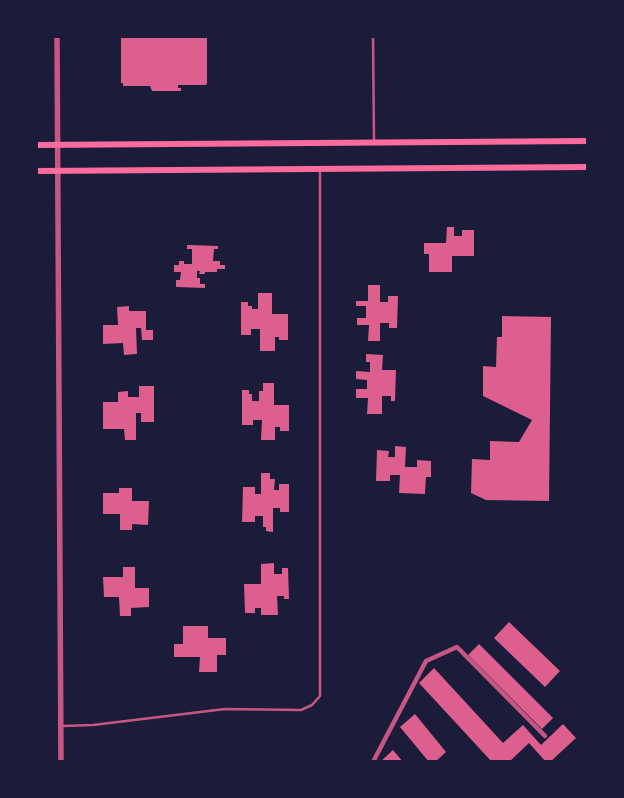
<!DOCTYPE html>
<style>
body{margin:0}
#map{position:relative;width:624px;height:798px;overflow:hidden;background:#1b1b3a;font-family:"Open Sans",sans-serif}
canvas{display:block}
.frame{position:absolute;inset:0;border:38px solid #1b1b3a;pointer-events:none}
</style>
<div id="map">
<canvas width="624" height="798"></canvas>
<div class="frame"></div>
</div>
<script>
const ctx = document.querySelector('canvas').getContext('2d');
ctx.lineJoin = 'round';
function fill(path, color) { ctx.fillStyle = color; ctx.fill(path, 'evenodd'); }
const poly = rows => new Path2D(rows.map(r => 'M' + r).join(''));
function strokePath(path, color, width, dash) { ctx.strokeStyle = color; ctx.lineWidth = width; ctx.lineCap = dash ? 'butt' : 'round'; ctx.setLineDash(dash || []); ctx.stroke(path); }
const building = poly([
 [121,36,207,36,207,83,206,85,178,85,178,88,181,88,181,91,152,91,150,86,123,86,123,83,121,83],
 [447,227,454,227,454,236,462,236,462,230,474,230,474,256,452,256,452,272,429,272,429,254,424,254,424,243,446,243],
 [187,245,218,246,218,249,214,249,213,261,220,261,220,265,225,265,225,269,217,269,217,272,205,272,205,274,199,274,200,271,197,271,197,278,200,278,200,284,205,284,205,288,176,287,176,280,180,280,181,272,174,272,174,265,179,265,179,261,184,261,184,264,192,264,192,249,187,249],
 [368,285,380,285,380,302,388,302,388,296,398,296,397,328,389,328,389,323,380,323,380,341,368,341,369,325,357,325,357,318,366,318,366,306,356,306,356,301,368,301],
 [258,293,272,293,272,314,288,314,288,340,279,340,279,337,275,337,275,351,260,351,260,329,251,329,251,335,241,335,241,302,248,302,248,306,252,306,252,309,258,309],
 [129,306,129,311,146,311,146,330,153,330,153,340,142,340,141,328,136,328,137,354,124,355,123,343,103,344,103,325,118,325,117,307],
 [502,316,551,317,549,501,486,500,471,493,472,459,490,460,490,441,519,442,532,420,483,396,483,366,496,367,497,337,502,337],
 [366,354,383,355,382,370,396,370,395,401,391,401,391,396,382,396,382,414,367,414,368,398,356,398,356,389,367,389,367,380,356,379,356,371,370,372,370,362,366,362],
 [263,383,274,383,274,405,289,405,289,431,280,431,280,427,275,427,275,440,261,440,262,420,253,420,253,425,242,425,242,390,249,390,249,394,252,394,252,401,259,401,259,391,263,391],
 [139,386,154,386,154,422,141,422,141,413,136,413,136,440,125,440,124,429,103,429,103,402,118,402,118,392,128,391,128,397,139,397],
 [395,446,406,447,405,467,417,467,417,460,431,461,431,477,426,477,425,494,399,493,400,475,390,475,390,481,376,481,377,450,389,451,388,457,395,457],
 [261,473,270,473,270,479,275,479,274,490,279,490,279,484,289,484,289,512,280,512,280,508,273,508,273,532,266,531,266,527,263,527,263,516,255,516,255,522,242,522,243,487,255,487,255,494,261,494],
 [119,488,132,488,132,501,149,501,148,525,132,524,132,530,120,530,120,514,103,514,103,493,119,493],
 [274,563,274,574,282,574,282,568,288,568,289,599,284,599,284,596,277,596,278,615,261,615,261,608,255,608,255,613,245,613,244,584,261,584,261,564],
 [123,567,135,567,135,588,149,588,149,607,131,608,131,616,120,616,119,597,104,597,103,577,123,577],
 [509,622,560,671,545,687,494,638],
 [183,626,208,626,208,638,226,638,226,655,217,655,217,672,199,672,200,657,174,657,174,644,183,644],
 [479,644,553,718,542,729,468,655],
 [434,668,503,743,523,725,541,745,563,724,576,738,550,762,546,762,529,743,509,762,492,762,419,683],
 [415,714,446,752,435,762,429,762,400,727],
 [393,750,403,762,380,762]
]);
const service = poly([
 [373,36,374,141],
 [62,726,93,725,225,709,301,710,312,705,320,696,320,170]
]);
const minor = poly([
 [373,762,426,661,457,647,545,736]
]);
const tertiary = poly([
 [57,36,61,762]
]);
const secondary = poly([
 [36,145,588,141],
 [36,171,588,167]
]);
fill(building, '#dd5f8e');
strokePath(service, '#c65784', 2.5);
strokePath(minor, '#c65784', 4.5);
strokePath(tertiary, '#c65784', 5.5);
strokePath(secondary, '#ff6b9d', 6);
</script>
